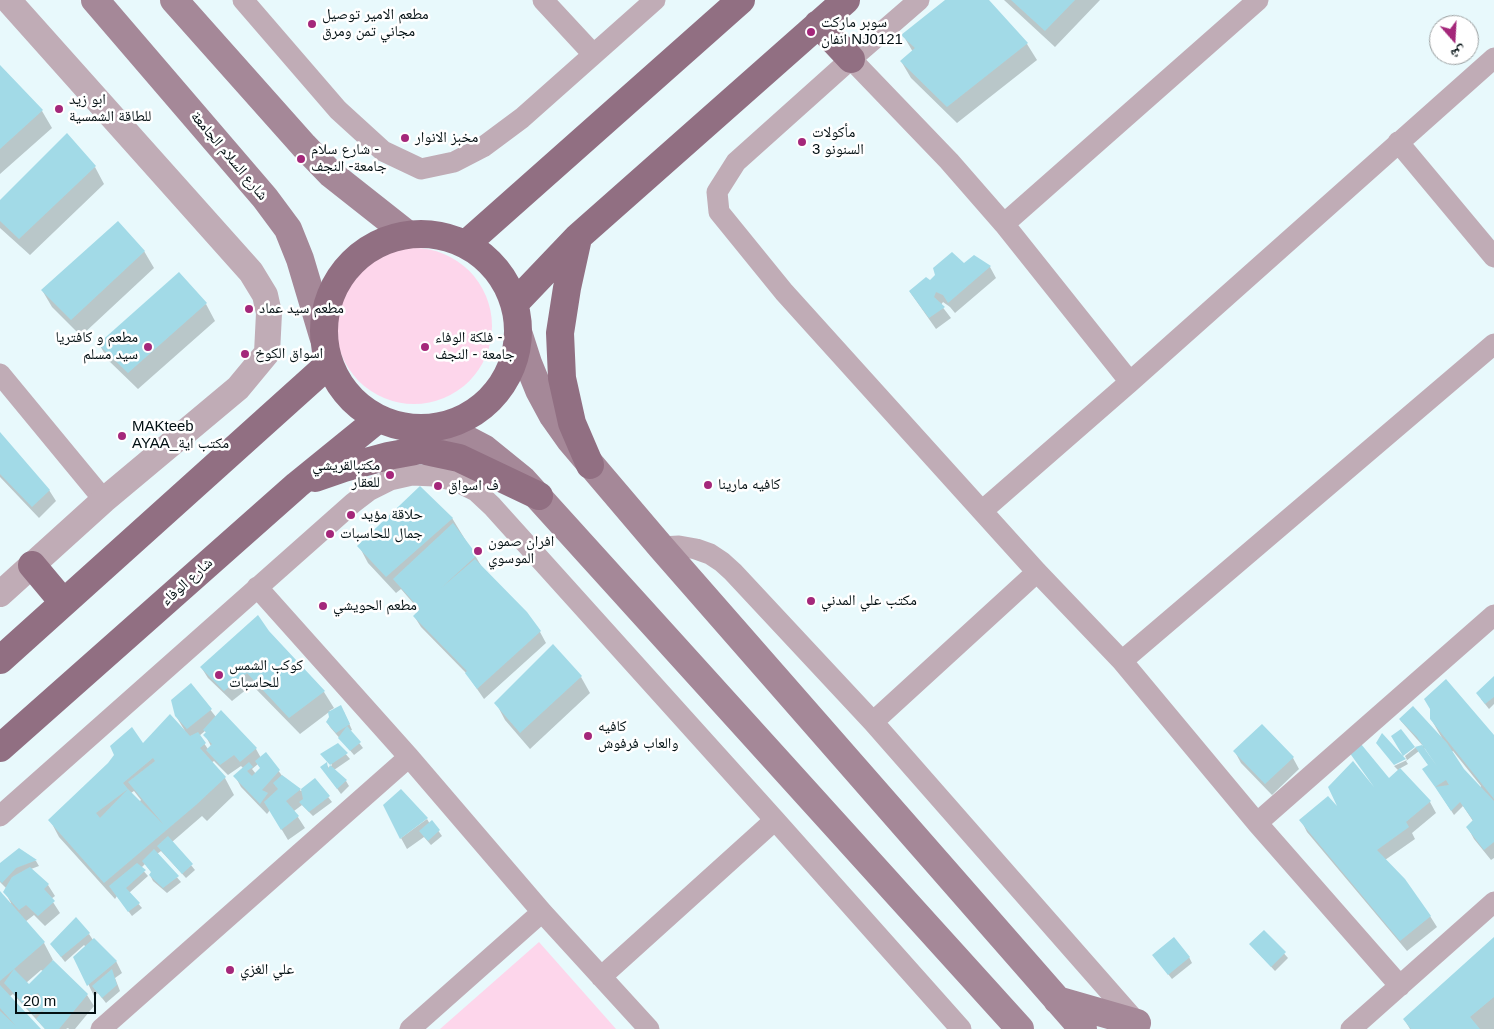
<!DOCTYPE html>
<meta charset="utf-8">
<style>
body{margin:0}
#map{position:relative;width:1494px;height:1029px;overflow:hidden;background:#e8f9fc;font-family:Helvetica,"Noto Naskh Arabic",sans-serif}
canvas{display:block}
.north{position:absolute;left:1429px;top:15px;width:50px;height:50px;box-sizing:border-box;background:#fff;border:1px solid #9a9fa0;border-radius:50%;rotate:161deg;font-size:14px;font-weight:700;line-height:20px;text-align:center;color:#020f12}
.north::after{content:'';display:block;margin:auto;width:18px;height:22px;background:#a4277a;clip-path:polygon(50% 0,100% 100%,50% 72%,0 100%)}
.scale{position:absolute;left:15px;top:992px;width:81px;height:22px;box-sizing:border-box;border:2px solid #020f12;border-top:0;padding-left:6px;font-size:15px;line-height:18px;white-space:nowrap;color:#020f12;-webkit-text-stroke:4px #fff;paint-order:stroke}
</style>
<div id="map">
<canvas width="1494" height="1029"></canvas>
<div class="north">ش</div>
<div class="scale">20 m</div>
</div>
<script>
const ctx = document.querySelector('canvas').getContext('2d');
ctx.lineJoin = 'round';
function fill(path, color) { ctx.fillStyle = color; ctx.fill(path, 'evenodd'); }
const poly = rows => new Path2D(rows.map(r => 'M' + r).join(''));
function strokePath(path, color, width, dash) { ctx.strokeStyle = color; ctx.lineWidth = width; ctx.lineCap = dash ? 'butt' : 'round'; ctx.setLineDash(dash || []); ctx.stroke(path); }
function drawText(font, color, halo, rows, align = 'center') {
  ctx.font = font + ' Helvetica,"Noto Naskh Arabic",sans-serif'; ctx.lineWidth = 5; ctx.setLineDash([]); ctx.textBaseline = 'middle'; ctx.strokeStyle = halo; ctx.fillStyle = color; for (const [text, x, y, turn = 0] of rows) {
    ctx.save(); ctx.translate(x, y); ctx.rotate((+turn || 0) * Math.PI / 180); ctx.textAlign = isNaN(turn) ? turn : align; if (halo) ctx.strokeText(text, 0, 0); ctx.fillText(text, 0, 0); ctx.restore();
  }
}
const green = poly([
 '336 326a78 78 0 1 1 156 0a78 78 0 1 1-156 0Z',
 [539,942,616,1029,440,1029]
]);
const shadow = poly([
 [947,0,987,0,1027,44,1037,60,957,123,911,78,901,61,913,52,903,35],
 [1004,0,1100,0,1055,47],
 [0,67,42,111,52,128,0,174],
 [95,167,104,184,30,255,0,228,0,201],
 [144,251,154,268,81,336,52,307,42,290],
 [974,257,990,267,996,278,955,313,950,307,943,302,941,305,951,318,936,329,910,292,964,264],
 [206,304,215,321,138,389,109,361,99,344],
 [0,434,49,490,56,501,39,518,0,477],
 [452,518,482,567,540,632,546,643,484,699,466,673,421,627,414,616,420,611,401,589,396,593,368,563,359,546],
 [268,632,324,692,334,708,329,711,344,712,352,730,350,731,363,748,354,755,330,727,327,722,330,717,329,712,300,734,252,685,232,701,208,678,201,667],
 [581,677,590,693,530,749,505,720,496,703],
 [1494,677,1494,704,1489,709,1481,699],
 [191,685,216,717,221,711,256,749,261,758,266,754,283,777,301,791,315,780,332,802,313,816,302,805,294,811,305,828,288,840,270,810,267,814,241,787,235,776,243,768,241,766,228,775,214,761,211,763,225,778,234,795,207,821,202,816,172,842,195,870,186,878,161,851,157,854,181,882,167,893,153,881,150,875,152,873,145,864,141,868,148,876,129,893,142,908,132,916,117,896,115,899,59,837,50,820,143,745,185,731,176,716],
 [205,731,207,734,205,735,211,746,208,749,199,736],
 [258,764,261,769,256,774,252,769],
 [134,791,141,800,139,802,131,793],
 [1431,719,1494,737,1494,858,1491,860,1474,839,1468,828,1473,821,1463,806,1454,815,1427,774,1429,766,1419,751,1406,761,1408,764,1399,769,1430,802,1436,813,1412,833,1415,839,1385,860,1430,916,1437,927,1407,951,1307,832,1301,820,1340,812,1388,780,1399,771,1394,766,1407,760,1405,756,1415,748,1423,746,1400,720,1442,738],
 [1426,747,1437,764,1436,765,1424,749],
 [1453,751,1481,786,1480,788,1463,770,1451,752],
 [338,745,350,759,334,770,346,781,349,786,341,794,325,772,326,764,329,768,332,765,324,756],
 [1235,752,1293,758,1299,769,1272,795,1241,763],
 [427,819,430,824,432,822,442,836,431,845,424,837,407,849,401,838],
 [19,850,36,861,39,866,31,869,48,885,55,896,51,899,60,913,45,926,34,915,25,922,44,943,53,960,52,961,87,995,94,1006,75,1029,69,1029,68,1028,66,1029,45,1029,13,994,9,997,39,1029,0,1029,0,892,10,904,11,903,5,892,7,889,0,882,0,864],
 [41,970,43,971,33,990,26,983],
 [37,1000,42,1009,34,1002],
 [1264,931,1288,958,1275,971,1251,945],
 [89,934,93,940,116,961,122,973,115,978,120,991,106,1003,98,993,94,996,75,957,86,947,84,945,65,962,51,944],
 [1494,938,1494,1029,1410,1029,1404,1019],
 [1153,955,1189,957,1192,963,1172,979]
]);
const building = poly([
 [945,0,989,0,1028,43,947,107,900,61,915,48,901,35],
 [1011,0,1075,0,1045,31],
 [0,65,43,110,0,149],
 [67,133,96,166,19,239,0,221,0,200],
 [118,221,145,251,71,320,41,290],
 [952,252,964,263,974,255,991,266,948,303,943,295,936,292,934,297,945,307,929,318,909,291,926,277,930,280,935,275,933,268],
 [179,272,207,303,128,373,98,344],
 [0,432,50,490,32,507,0,474],
 [420,486,453,518,386,577,357,546],
 [453,523,477,555,441,588,475,559,527,612,541,631,477,689,465,673,467,671,413,616,420,609,393,579],
 [258,615,269,631,325,691,289,718,247,673,224,691,200,667],
 [553,644,582,676,520,733,494,703],
 [1494,676,1494,697,1485,704,1476,693],
 [1446,679,1494,735,1494,799,1430,719,1430,709,1424,699],
 [191,683,212,709,187,729,175,716,171,700],
 [341,705,350,724,336,733,326,722,329,717,328,712],
 [1413,706,1447,743,1464,769,1494,801,1494,842,1484,850,1466,827,1473,820,1460,802,1451,811,1435,787,1449,785,1446,780,1435,787,1422,769,1428,765,1415,747,1403,756,1406,759,1394,765,1376,743,1382,733,1403,756,1391,736,1401,729,1415,747,1422,745,1438,768,1417,737,1399,719],
 [221,710,257,748,240,762,234,755,220,765,206,750,212,744,203,735,206,732,203,730],
 [170,714,190,736,198,732,206,743,200,748,226,777,196,805,104,883,48,820,108,763,114,755,110,746,132,727,143,743],
 [153,758,155,761,128,782,164,825,128,789,100,818,96,813,128,789,123,783],
 [1262,724,1294,757,1265,784,1233,751],
 [347,726,361,742,350,751,338,738],
 [338,743,348,753,330,765,320,754],
 [1361,744,1389,778,1400,768,1431,801,1406,822,1409,827,1377,850,1405,879,1431,916,1400,941,1299,820,1328,796,1337,806,1328,787,1353,761,1374,787,1349,752],
 [266,752,280,770,262,790,268,793,260,804,233,776,249,762,253,767,247,771,252,776,260,768,255,761],
 [327,762,328,769,330,765,347,780,337,789,320,767],
 [282,775,301,789,286,801,299,816,281,830,264,802,278,789,273,783],
 [315,778,330,796,309,812,299,802,303,799,301,789],
 [401,789,428,818,400,839,383,805],
 [432,820,440,830,428,841,419,831],
 [168,836,193,864,182,874,157,846],
 [19,848,37,860,16,868,2,883,0,881,0,863],
 [154,849,179,876,163,888,149,875,151,872,142,861],
 [137,863,146,870,126,888,140,903,128,912,109,886],
 [30,867,49,884,44,889,55,901,38,916,26,905,19,910,3,892,12,877],
 [0,891,45,942,14,969,29,984,53,960,88,994,59,1029,45,1029,36,1019,44,1010,34,1015,4,983,14,969,0,981],
 [38,993,40,996,37,1001,42,1008,31,997],
 [76,917,90,933,61,957,50,944],
 [1264,930,1286,952,1271,967,1249,944],
 [1174,937,1190,957,1168,975,1152,955],
 [1494,937,1494,997,1470,1017,1480,1029,1411,1029,1403,1019],
 [94,938,117,961,87,986,73,957],
 [112,969,117,985,102,998,92,986],
 [0,985,41,1029,0,1029,0,1011,16,1026,0,1008]
]);
const minor = poly([
 [243,0,338,110,383,151,421,169,454,162,483,147,522,118,655,0],
 [543,0,593,54],
 [851,59,919,0],
 [1398,142,1494,257],
 [1004,224,1258,0],
 [0,374,104,500],
 [1130,382,1004,224,949,161,851,59,736,162,717,192,719,212,784,292,1037,572,1122,661,1257,823,1400,986],
 [982,511,1130,382,1494,58],
 [661,547,679,546,696,549,710,554,722,562,733,572,873,722,1139,1025],
 [257,587,409,757,542,912,649,1029],
 [1122,661,1494,344],
 [873,722,1037,572],
 [0,816,353,503,370,490,390,480,412,475,434,476,456,481,476,491,492,506,775,820,961,1029],
 [1257,823,1494,615],
 [601,977,775,820],
 [101,1029,409,757],
 [410,1029,542,912],
 [1351,1029,1494,902]
]);
const tertiary = poly([
 [0,594,104,500,238,388,267,353,269,313,265,295,251,272,8,0]
]);
const secondary = poly([
 [95,0,265,198,288,229,300,259,323,336],
 [174,0,304,146,331,174,407,234],
 [519,335,528,363,539,390,553,416,570,440,661,547,1083,1029],
 [443,427,485,449,522,479,1020,1029],
 [1057,1000,1137,1023]
]);
const primary = poly([
 [818,24,851,59],
 '324 331a97 97 0 1 1 194 0a97 97 0 1 1-194 0Z',
 [578,238,567,288,560,333,562,378,572,423,590,465],
 [466,244,741,0],
 [515,303,578,237,846,0],
 [315,478,344,468,388,456,421,450,459,458,539,496],
 [32,565,63,602],
 [0,660,328,365],
 [0,748,297,485,377,420]
]);
const markers = [
 [312,24,5,"#a4277a"],
 [811,32,5,"#a4277a"],
 [59,109,5,"#a4277a"],
 [405,138,5,"#a4277a"],
 [802,142,5,"#a4277a"],
 [301,159,5,"#a4277a"],
 [249,309,5,"#a4277a"],
 [148,347,5,"#a4277a"],
 [425,347,5,"#a4277a"],
 [245,354,5,"#a4277a"],
 [122,436,5,"#a4277a"],
 [390,475,5,"#a4277a"],
 [708,485,5,"#a4277a"],
 [438,486,5,"#a4277a"],
 [351,515,5,"#a4277a"],
 [330,534,5,"#a4277a"],
 [478,551,5,"#a4277a"],
 [811,601,5,"#a4277a"],
 [323,606,5,"#a4277a"],
 [219,675,5,"#a4277a"],
 [588,736,5,"#a4277a"],
 [230,970,5,"#a4277a"]
];
const poiNames = [
 ["مطعم الامير توصيل",322,15],
 ["مجاني تمن ومرق",322,32],
 ["سوبر ماركت",821,23],
 ["انفان NJ0121",821,40],
 ["ابو زيد",69,100],
 ["للطاقة الشمسية",69,117],
 ["مأكولات",812,133],
 ["السنونو 3",812,150],
 ["مخبز الانوار",415,138],
 ["شارع سلام -",311,150],
 ["جامعة- النجف",311,167],
 ["مطعم سيد عماد",259,309],
 ["مطعم و كافتريا",138,338,"right"],
 ["سيد مسلم",138,355,"right"],
 ["فلكة الوفاء -",435,338],
 ["جامعة - النجف",435,355],
 ["اسواق الكوخ",255,354],
 ["MAKteeb",132,427],
 ["AYAA_مكتب اية",132,444],
 ["مكتبالقريشي",380,466,"right"],
 ["للعقار",380,483,"right"],
 ["كافيه مارينا",718,485],
 ["ف اسواق",448,486],
 ["حلاقة مؤيد",361,515],
 ["جمال للحاسبات",340,534],
 ["افران صمون",488,542],
 ["الموسوي",488,559],
 ["مكتب علي المدني",821,601],
 ["مطعم الحويشي",333,606],
 ["كوكب الشمس",229,666],
 ["للحاسبات",229,683],
 ["كافيه",598,727],
 ["والعاب فرفوش",598,744],
 ["علي الغزي",240,970]
];
const streetNames = [
 ["شارع السلام الجامعة",229,156,50],
 ["شارع الوفاء",187,582,-42]
];
fill(green, '#fdd6eb');
fill(shadow, '#0003');
fill(building, '#a2dae7');
strokePath(minor, '#c0acb6', 21);
strokePath(tertiary, '#c0acb6', 26);
strokePath(secondary, '#a58898', 28);
strokePath(primary, '#916f82', 28);
for (const [x, y, r, color] of markers) { const dot = new Path2D(); dot.arc(x, y, r, 0, 2 * Math.PI); ctx.fillStyle = color; ctx.fill(dot); strokePath(dot, '#fff', 2); }
drawText('15px', '#020f12', '#fff', poiNames, 'left');
drawText('15px', '#020f12', '#fff', streetNames);
</script>
